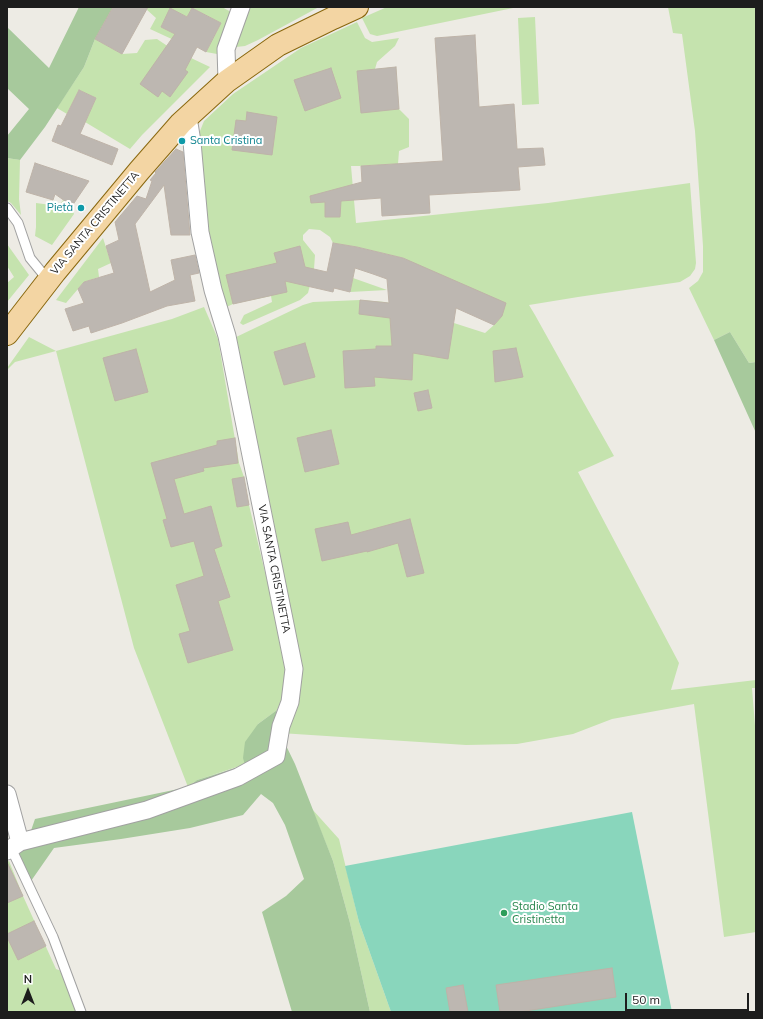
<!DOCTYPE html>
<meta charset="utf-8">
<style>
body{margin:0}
#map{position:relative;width:763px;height:1019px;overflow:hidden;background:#edebe4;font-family:Mulish,sans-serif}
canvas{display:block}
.frame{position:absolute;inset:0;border:8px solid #1d1d1d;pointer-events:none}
.north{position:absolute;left:8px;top:971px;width:40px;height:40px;-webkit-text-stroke:3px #fff;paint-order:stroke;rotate:0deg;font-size:11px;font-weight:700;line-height:16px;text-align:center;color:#1d1d1d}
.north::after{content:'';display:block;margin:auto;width:14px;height:18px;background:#1d1d1d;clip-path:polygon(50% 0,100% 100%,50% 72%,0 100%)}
.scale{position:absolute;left:625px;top:993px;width:124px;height:18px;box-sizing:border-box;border:2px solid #1d1d1d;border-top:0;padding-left:5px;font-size:12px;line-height:14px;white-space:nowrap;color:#1d1d1d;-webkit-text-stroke:3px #fff;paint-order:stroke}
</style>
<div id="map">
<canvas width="763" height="1019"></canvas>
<div class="frame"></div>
<div class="north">N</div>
<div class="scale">50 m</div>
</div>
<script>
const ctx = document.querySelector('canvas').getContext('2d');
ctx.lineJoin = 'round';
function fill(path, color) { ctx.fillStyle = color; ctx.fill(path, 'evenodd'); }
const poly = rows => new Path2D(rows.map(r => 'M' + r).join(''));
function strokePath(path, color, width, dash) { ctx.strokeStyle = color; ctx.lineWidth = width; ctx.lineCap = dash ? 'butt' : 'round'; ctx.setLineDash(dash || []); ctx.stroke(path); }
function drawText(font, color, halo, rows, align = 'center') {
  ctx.font = font + ' Mulish,sans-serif'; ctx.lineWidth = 4; ctx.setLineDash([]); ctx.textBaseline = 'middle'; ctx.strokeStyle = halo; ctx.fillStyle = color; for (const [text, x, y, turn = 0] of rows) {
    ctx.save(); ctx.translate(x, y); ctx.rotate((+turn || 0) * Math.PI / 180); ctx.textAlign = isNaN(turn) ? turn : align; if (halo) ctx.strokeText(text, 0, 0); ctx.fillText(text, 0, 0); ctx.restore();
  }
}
const grass = poly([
 [143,7,222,7,231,12,217,54,206,52,221,23,192,8,187,17,170,9,161,27,179,36,176,41,150,29,156,18,146,9],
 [250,7,319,7,258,40,245,46,236,47],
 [387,7,518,7,377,36,370,34,362,18],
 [668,7,756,7,756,362,749,363,730,332,714,340,689,288,698,281,703,272,703,246,695,131,682,34,673,33],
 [535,17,539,104,522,105,518,18],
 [357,22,365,38,372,42,399,38,395,46,377,62,375,69,396,67,399,109,409,119,409,147,399,151,398,164,361,166,351,166,356,223,548,203,690,183,696,263,695,269,690,276,680,282,578,297,529,305,535,315,584,403,614,456,578,472,679,663,671,690,756,680,756,688,752,688,756,738,756,932,724,937,694,704,612,719,573,734,517,744,466,745,280,733,294,700,232,339,303,305,313,302,360,300,385,302,401,306,485,333,494,325,501,316,403,258,357,247,333,243,330,237,320,230,309,229,303,235,303,240,315,255,314,269,308,293,300,300,243,325,240,323,244,315,272,302,271,296,233,304,222,309,207,244,199,153,200,131,204,121,233,94,301,48],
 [95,39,122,54,137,53,145,40,157,39,172,49,210,67,142,135,130,149,85,122,96,98,79,90,67,114,57,108,84,67],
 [7,158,20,160,19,199,21,215,11,203,7,201],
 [63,200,72,206,74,214,52,245,35,236,36,227,36,203,59,206],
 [103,238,111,263,98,269,99,277,84,282,66,303,56,300],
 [7,244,29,275,7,302,7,283,14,277,7,266],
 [353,278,387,290,350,292],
 [204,307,218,339,239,463,244,477,249,505,288,669,282,699,277,710,258,724,246,764,197,780,188,787,134,648,56,351,15,362,7,370,7,368,29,337,56,351,172,319],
 [312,809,339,839,359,922,391,1012,370,1012,350,923,333,861],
 [9,861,23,896,56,969,67,973,85,1012,7,1012,7,862]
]);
const forest = poly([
 [79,7,113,7,95,39,84,67,45,127,20,160,7,158,7,136,29,109,7,88,7,27,49,68],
 [730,332,749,363,756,362,756,433,714,340],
 [277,710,274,721,295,764,333,861,350,923,370,1012,292,1012,262,912,286,896,304,879,285,825,273,803,261,794,243,815,190,828,121,839,54,848,31,881,19,853,26,845,35,819,188,787,197,780,245,765,243,758,245,742,258,724]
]);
const pitch = poly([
 [632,812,672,1012,391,1012,359,922,345,866]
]);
const building = poly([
 [113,7,148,7,122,54,95,39,113,7],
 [170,8,187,17,192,8,221,23,206,52,197,47,185,70,188,72,170,97,162,91,158,97,140,84,175,34,161,27,170,8],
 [475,35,479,107,514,104,517,149,543,148,545,165,518,167,520,190,429,195,430,213,382,216,381,198,341,201,340,217,325,217,325,202,311,203,310,196,362,182,361,166,443,161,435,38,475,35],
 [396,67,399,109,361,113,357,71,396,67],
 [331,68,341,98,305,111,294,80,331,68],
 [79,90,96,98,80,134,118,149,112,165,52,141,58,125,61,126,79,90],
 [247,112,277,117,272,155,232,150,236,120,246,121,247,112],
 [176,149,183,152,190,235,171,235,164,185,135,224,150,292,175,280,171,260,195,255,199,273,190,275,195,301,167,306,122,323,91,333,89,326,73,331,65,309,84,303,78,289,84,282,114,273,106,246,119,240,115,222,137,196,146,199,152,181,150,180,156,173,155,172,176,149],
 [35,163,89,181,72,206,55,194,53,200,26,192,35,163],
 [333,243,357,247,403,258,506,303,502,316,494,325,456,308,448,359,413,353,412,380,374,377,375,386,345,388,343,351,376,349,376,346,392,346,390,318,359,314,360,300,389,303,387,279,373,274,355,268,350,292,334,288,333,292,285,281,287,292,233,304,226,275,277,263,274,253,300,246,305,267,327,272,333,243],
 [305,343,315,377,284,385,274,352,305,343],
 [516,348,523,377,495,382,493,351,516,348],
 [136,349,148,392,115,401,103,358,136,349],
 [428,390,432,408,418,411,414,393,428,390],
 [331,430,339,464,305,472,297,438,331,430],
 [235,438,238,463,203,468,204,471,174,479,184,514,211,506,222,546,214,549,230,597,218,601,233,650,188,663,179,634,190,631,176,585,204,576,194,541,171,547,163,520,167,519,151,463,217,445,217,441,235,438],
 [244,477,249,505,237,507,232,479,244,477],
 [410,519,424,573,407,577,398,543,367,552,367,551,322,561,315,529,348,522,351,535,410,519],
 [7,862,23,896,7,903,7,862],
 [34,921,46,946,18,960,7,937,7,934,34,921],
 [612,968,616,997,519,1012,500,1012,496,985,612,968],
 [463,985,468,1012,450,1012,446,988,463,985]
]);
const service = poly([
 [7,208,18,223,30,258,48,280],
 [11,848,53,937,81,1012]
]);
const minor = poly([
 [227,81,226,49,241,7],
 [7,794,20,842],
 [7,851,20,842,147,810,238,777,276,756,281,726,290,702,294,669,227,336,213,290,200,232,192,142,188,117]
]);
const primary = poly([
 [7,334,55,272,139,171,181,123,227,81,278,45,333,18,357,7]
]);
const markers = [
 [182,141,4,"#0f9aa8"],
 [81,208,4,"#0f9aa8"],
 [504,913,4,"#2e9e5b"]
];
const cultureNames = [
 ["Santa Cristina",190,141],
 ["Pietà",73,208,"right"]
];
const streetNames = [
 ["VIA SANTA CRISTINETTA",95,223,-50],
 ["VIA SANTA CRISTINETTA",274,569,79]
];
const leisureNames = [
 ["Stadio Santa",512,907],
 ["Cristinetta",512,920]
];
fill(grass, '#c5e3ae');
fill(forest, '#a7c99c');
fill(pitch, '#89d6bc');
fill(building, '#bdb7b1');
strokePath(building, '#beb3a8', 1);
strokePath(service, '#a1a1a1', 11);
strokePath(minor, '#a1a1a1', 19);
strokePath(primary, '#89670d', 24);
strokePath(service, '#fff', 9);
strokePath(minor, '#fff', 17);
strokePath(primary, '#f3d5a3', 22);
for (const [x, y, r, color] of markers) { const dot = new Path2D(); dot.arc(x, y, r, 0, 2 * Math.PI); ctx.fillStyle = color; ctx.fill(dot); strokePath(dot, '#fff', 1.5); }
drawText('11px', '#0d838f', '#fff', cultureNames, 'left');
drawText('11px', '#1d1d1d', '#fff', streetNames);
drawText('11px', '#27864d', '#fff', leisureNames, 'left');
</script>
